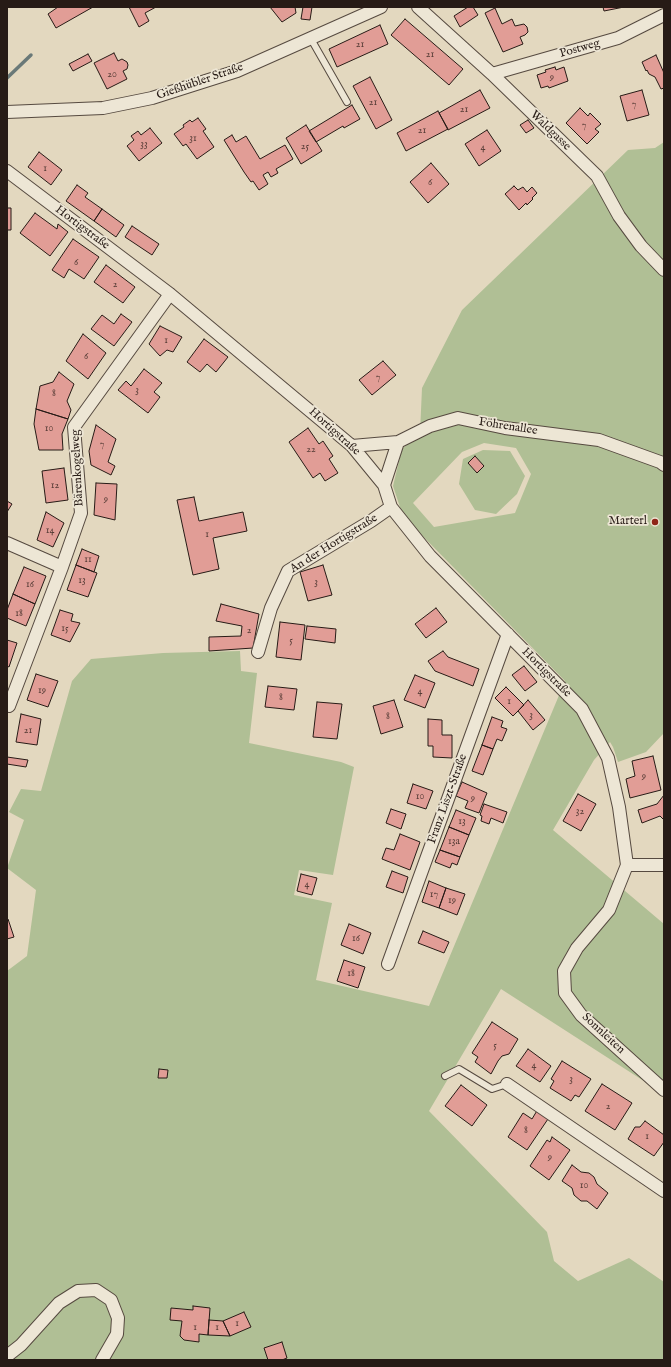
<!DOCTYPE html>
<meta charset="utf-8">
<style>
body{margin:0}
#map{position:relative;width:671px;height:1367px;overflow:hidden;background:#e3d8bf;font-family:"IM FELL English",serif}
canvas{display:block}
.frame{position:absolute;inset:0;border:8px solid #271b16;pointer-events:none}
</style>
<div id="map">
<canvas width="671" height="1367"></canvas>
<div class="frame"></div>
</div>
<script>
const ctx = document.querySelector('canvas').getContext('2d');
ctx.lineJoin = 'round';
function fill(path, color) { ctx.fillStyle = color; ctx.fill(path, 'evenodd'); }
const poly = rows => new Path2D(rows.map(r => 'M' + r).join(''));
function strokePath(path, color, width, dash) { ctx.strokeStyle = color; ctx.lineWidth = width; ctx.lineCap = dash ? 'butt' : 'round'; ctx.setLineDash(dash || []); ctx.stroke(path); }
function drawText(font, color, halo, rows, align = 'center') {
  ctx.font = font + ' "IM FELL English",serif'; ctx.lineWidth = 3.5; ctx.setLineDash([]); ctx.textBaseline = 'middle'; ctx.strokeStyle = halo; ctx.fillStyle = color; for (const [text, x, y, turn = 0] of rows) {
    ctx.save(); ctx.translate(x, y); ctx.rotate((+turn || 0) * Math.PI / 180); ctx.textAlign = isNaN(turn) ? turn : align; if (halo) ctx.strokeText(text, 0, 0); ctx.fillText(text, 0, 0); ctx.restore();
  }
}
const green = poly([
 [664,142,664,733,646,752,618,762,613,747,610,742,594,760,553,830,664,924,664,1094,501,989,429,1111,547,1232,554,1261,578,1281,629,1258,664,1282,664,1360,7,1360,7,971,27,956,36,890,7,868,24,820,9,812,21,789,41,791,72,681,91,659,163,653,240,651,241,671,257,673,249,743,341,762,354,767,333,875,299,870,294,895,332,903,316,980,429,1006,565,681,403,516,393,486,402,449,420,433,422,388,462,310,628,150,655,148],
 [484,443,516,448,531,474,515,513,434,527,413,503,462,452],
 [483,450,510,451,525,476,517,494,496,514,475,510,459,484,463,459]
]);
const stream = poly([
 [7,78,31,55]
]);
const building = poly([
 [58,7,93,7,56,28,48,14,58,7],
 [129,7,156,7,145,13,149,21,139,27,129,7],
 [270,7,295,7,296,13,282,22,270,7],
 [303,7,312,7,310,20,301,19,303,7],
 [468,7,473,7,478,15,460,27,454,16,468,7],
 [603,7,624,7,604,11,603,7],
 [495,8,502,24,512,19,515,26,524,24,527,27,528,32,525,35,520,37,523,44,503,52,485,13,495,8],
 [405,19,463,69,449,85,391,35,405,19],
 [380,25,388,44,337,67,329,49,380,25],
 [114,53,118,61,122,59,127,62,128,65,127,69,123,71,127,79,107,89,94,63,114,53],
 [88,54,92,61,73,71,69,64,88,54],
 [656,55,664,73,664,88,661,89,655,77,649,74,647,70,646,71,642,62,656,55],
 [555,67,556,70,564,67,568,81,549,88,548,86,541,88,537,75,546,72,545,70,555,67],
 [370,77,392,120,376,129,353,86,370,77],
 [480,90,490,108,448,130,439,113,480,90],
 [642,90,649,115,627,121,620,96,642,90],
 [352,105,360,119,344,128,343,126,316,142,309,131,352,105],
 [580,108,588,116,590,113,601,124,595,129,599,132,587,144,566,123,580,108],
 [438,111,448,129,406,151,397,133,438,111],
 [198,118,206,129,203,131,214,147,197,159,186,144,183,146,174,134,184,127,183,125,190,120,192,122,198,118],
 [528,120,534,128,526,133,520,125,528,120],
 [306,125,322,151,301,164,286,138,306,125],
 [150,128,162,143,139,161,127,146,134,140,131,136,138,131,141,135,150,128],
 [487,130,501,151,479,166,465,144,487,130],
 [232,135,236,142,246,136,260,159,285,145,293,159,276,169,278,173,271,177,268,172,263,175,268,184,259,190,253,181,251,182,244,172,224,140,232,135],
 [39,152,62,170,51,185,28,167,39,152],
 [431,163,449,184,428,203,410,182,431,163],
 [77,185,88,193,85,197,102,209,94,221,66,201,77,185],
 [514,186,518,190,523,187,527,192,532,187,537,193,532,198,533,199,527,205,526,203,519,210,505,194,514,186],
 [7,208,11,208,11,230,7,230,7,208],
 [102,209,124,225,116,237,94,221,102,209],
 [35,213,57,229,58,224,68,232,50,256,20,233,35,213],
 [132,226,159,244,152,255,125,237,132,226],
 [73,239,99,257,84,279,69,269,64,278,52,270,73,239],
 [106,265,135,287,123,303,94,282,106,265],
 [121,314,132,322,114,346,91,329,102,315,114,324,121,314],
 [160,326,182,337,173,352,167,350,160,356,149,344,160,326],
 [83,334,106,353,88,379,66,361,83,334],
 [204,339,228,357,216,372,207,364,200,372,187,362,204,339],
 [383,361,396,375,372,395,359,380,383,361],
 [144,369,162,383,154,392,160,397,148,413,118,390,126,381,131,386,144,369],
 [59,372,74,384,67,401,71,410,68,419,36,409,40,386,53,382,59,372],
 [36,409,68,419,62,434,63,450,39,450,34,424,36,409],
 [96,425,116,439,108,462,115,466,111,475,91,465,89,451,96,425],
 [308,428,319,444,323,441,333,456,329,459,338,473,325,481,320,473,313,478,289,442,308,428],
 [475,456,484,466,477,473,468,463,475,456],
 [64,468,68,500,46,503,42,471,64,468],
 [96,483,117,484,115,520,94,515,96,483],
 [194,497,199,521,243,512,247,531,213,538,219,569,193,575,177,500,194,497],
 [7,501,12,504,7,512,7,501],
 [46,512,64,523,53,547,37,540,46,512],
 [82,549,99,556,94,572,76,565,82,549],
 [76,565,97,573,88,597,67,590,76,565],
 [323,565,332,595,308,601,300,572,323,565],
 [24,567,46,576,35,604,13,594,24,567],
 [13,594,35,604,26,626,7,618,7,610,13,594],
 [221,604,259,614,253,648,209,651,209,637,241,636,242,626,216,621,221,604],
 [436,608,447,622,426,638,415,624,436,608],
 [60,610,73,614,71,621,80,623,70,642,51,635,60,610],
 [280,622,305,625,301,660,276,657,280,622],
 [307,626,336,629,335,643,305,639,307,626],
 [7,640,17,643,9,667,7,666,7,640],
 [443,651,448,657,479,669,473,686,435,671,428,661,443,651],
 [524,666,537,682,525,691,512,675,524,666],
 [36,674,58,681,48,707,27,700,36,674],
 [415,675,435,683,425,708,404,700,415,675],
 [268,686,297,689,294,710,265,707,268,686],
 [506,687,524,705,513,716,495,698,506,687],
 [394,700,403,727,381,734,373,706,394,700],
 [528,700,545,720,533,730,518,711,528,700],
 [317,702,342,704,337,739,313,737,317,702],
 [21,714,41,719,37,745,16,742,21,714],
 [492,717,503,721,501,727,507,729,502,741,497,739,493,749,482,745,492,717],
 [428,719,442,720,442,735,452,735,452,758,433,757,433,746,428,746,428,719],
 [482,745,493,749,483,775,472,771,482,745],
 [653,756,661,790,630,798,626,779,635,776,632,761,653,756],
 [7,757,28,760,26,767,7,764,7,757],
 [462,782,487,793,479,813,465,808,468,801,456,796,462,782],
 [413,784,433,791,426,809,407,803,413,784],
 [578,794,596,804,581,831,563,821,578,794],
 [664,795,664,820,660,816,642,823,638,810,657,804,664,795],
 [484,804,507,812,503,823,491,818,489,824,481,821,482,816,480,815,484,804],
 [391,809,406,814,401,829,386,823,391,809],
 [456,810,476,818,469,835,449,827,456,810],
 [449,827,469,835,460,857,440,850,449,827],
 [400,834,420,842,410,870,382,859,386,848,394,850,400,834],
 [440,850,460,857,457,865,452,863,450,868,435,862,440,850],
 [392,871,408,877,403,893,386,887,392,871],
 [301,874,317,878,312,895,297,891,301,874],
 [429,881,446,888,439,908,422,902,429,881],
 [446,888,465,894,457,915,439,908,446,888],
 [7,919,8,919,14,937,7,939,7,919],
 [349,924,371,933,363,954,341,945,349,924],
 [423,931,449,942,444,953,418,943,423,931],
 [344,960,365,967,358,988,337,981,344,960],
 [492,1022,518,1039,509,1054,502,1056,498,1061,491,1074,475,1062,478,1057,472,1053,492,1022],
 [528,1049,551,1066,540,1082,516,1066,528,1049],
 [562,1061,591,1079,579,1097,575,1095,571,1101,550,1088,554,1081,551,1079,562,1061],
 [159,1069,168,1070,167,1078,158,1078,159,1069],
 [602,1084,632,1103,615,1130,585,1111,602,1084],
 [461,1085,487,1105,472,1126,445,1106,461,1085],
 [538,1109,550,1116,527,1150,508,1137,523,1113,532,1119,538,1109],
 [645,1121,664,1135,664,1142,654,1156,628,1139,635,1127,640,1127,645,1121],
 [552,1137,570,1150,549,1180,530,1166,547,1140,550,1142,552,1137],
 [572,1165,581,1172,589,1173,594,1177,597,1184,608,1193,597,1209,587,1201,581,1201,574,1195,572,1188,562,1181,572,1165],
 [193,1306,210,1308,208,1335,199,1334,199,1342,184,1340,180,1336,182,1321,170,1320,171,1308,193,1310,193,1306],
 [244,1312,251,1327,230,1336,223,1321,244,1312],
 [209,1320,223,1321,230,1336,208,1335,209,1320],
 [282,1342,287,1358,282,1360,268,1360,264,1348,282,1342]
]);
const service = poly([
 [311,39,347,102],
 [445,1076,459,1069,492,1089,507,1084]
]);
const minor = poly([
 [418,7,492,74,597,176,619,216,641,246,664,270],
 [492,74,618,38,664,15],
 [7,112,103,108,152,98,237,71,381,7],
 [7,171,170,294,352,446,384,485,391,507,430,556,582,709,608,758,619,807,627,865,609,910,577,948,564,971,565,993,581,1015,664,1090],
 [352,446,398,442,430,426,458,418,505,428,599,440,660,462,664,465],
 [384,485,398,442],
 [7,543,62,567],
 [258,652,271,608,288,571,371,521,391,507],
 [7,705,9,706,62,567,81,513,74,427,170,294],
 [627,865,664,865],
 [388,964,508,634],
 [507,1084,664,1191],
 [7,1356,21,1345,59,1303,78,1291,96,1290,111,1300,118,1318,117,1334,102,1360]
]);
const markers = [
 [655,522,4,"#8f2418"]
];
const numberNames = [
 ["21",360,45],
 ["21",430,55],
 ["20",112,75],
 ["9",552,78],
 ["21",373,103],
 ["7",634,105],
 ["21",464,110],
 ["7",584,126],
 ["21",422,131],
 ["31",193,139],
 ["33",144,145],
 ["25",305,147],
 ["4",483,148],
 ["1",45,169],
 ["6",430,183],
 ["6",76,263],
 ["2",115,285],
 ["1",166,341],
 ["6",86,357],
 ["7",378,378],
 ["3",137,391],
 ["8",54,394],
 ["10",49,429],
 ["7",102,445],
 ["22",311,450],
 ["12",55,486],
 ["9",106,500],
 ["14",50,531],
 ["1",207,535],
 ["11",88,560],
 ["13",82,581],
 ["3",316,583],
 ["16",30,585],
 ["18",19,614],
 ["15",65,629],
 ["2",249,631],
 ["5",291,641],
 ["19",42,691],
 ["4",420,692],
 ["8",281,698],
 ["1",509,702],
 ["3",531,716],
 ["8",388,717],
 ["21",28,731],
 ["9",644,777],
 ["10",420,797],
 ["9",473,799],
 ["32",580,812],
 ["13",462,822],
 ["13a",454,842],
 ["4",307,885],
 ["17",434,895],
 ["19",452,901],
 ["16",356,939],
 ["18",351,974],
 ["5",495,1046],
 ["4",534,1066],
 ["3",571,1080],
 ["2",608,1107],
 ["8",526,1131],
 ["1",647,1137],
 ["9",550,1158],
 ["10",584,1186],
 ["1",237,1324],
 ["1",195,1328],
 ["1",217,1328]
];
const streetNames = [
 ["Postweg",580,49,-16],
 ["Gießhübler Straße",200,82,-19],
 ["Waldgasse",550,131,44],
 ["Hortigstraße",82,228,37],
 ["Föhrenallee",508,427,9],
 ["Hortigstraße",334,432,42],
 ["Bärenkogelweg",78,468,-93],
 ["An der Hortigstraße",334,544,-32],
 ["Hortigstraße",546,673,45],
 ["Franz Liszt-Straße",448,799,-70],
 ["Sonnleiten",603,1034,43]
];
const poiNames = [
 ["Marterl",647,522]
];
fill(green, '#b0bf95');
strokePath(stream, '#6a7978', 3.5);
fill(building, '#e19d96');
strokePath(building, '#271b16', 1);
strokePath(service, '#564a40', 8);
strokePath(minor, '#564a40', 14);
strokePath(service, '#ede6d5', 6);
strokePath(minor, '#ede6d5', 12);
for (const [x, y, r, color] of markers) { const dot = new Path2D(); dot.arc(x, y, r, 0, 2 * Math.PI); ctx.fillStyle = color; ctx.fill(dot); strokePath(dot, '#ede6d5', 1.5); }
drawText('10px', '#563c36', null, numberNames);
drawText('12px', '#271b16', '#ede6d5', streetNames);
drawText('12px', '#271b16', '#ede6d5', poiNames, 'right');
</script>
